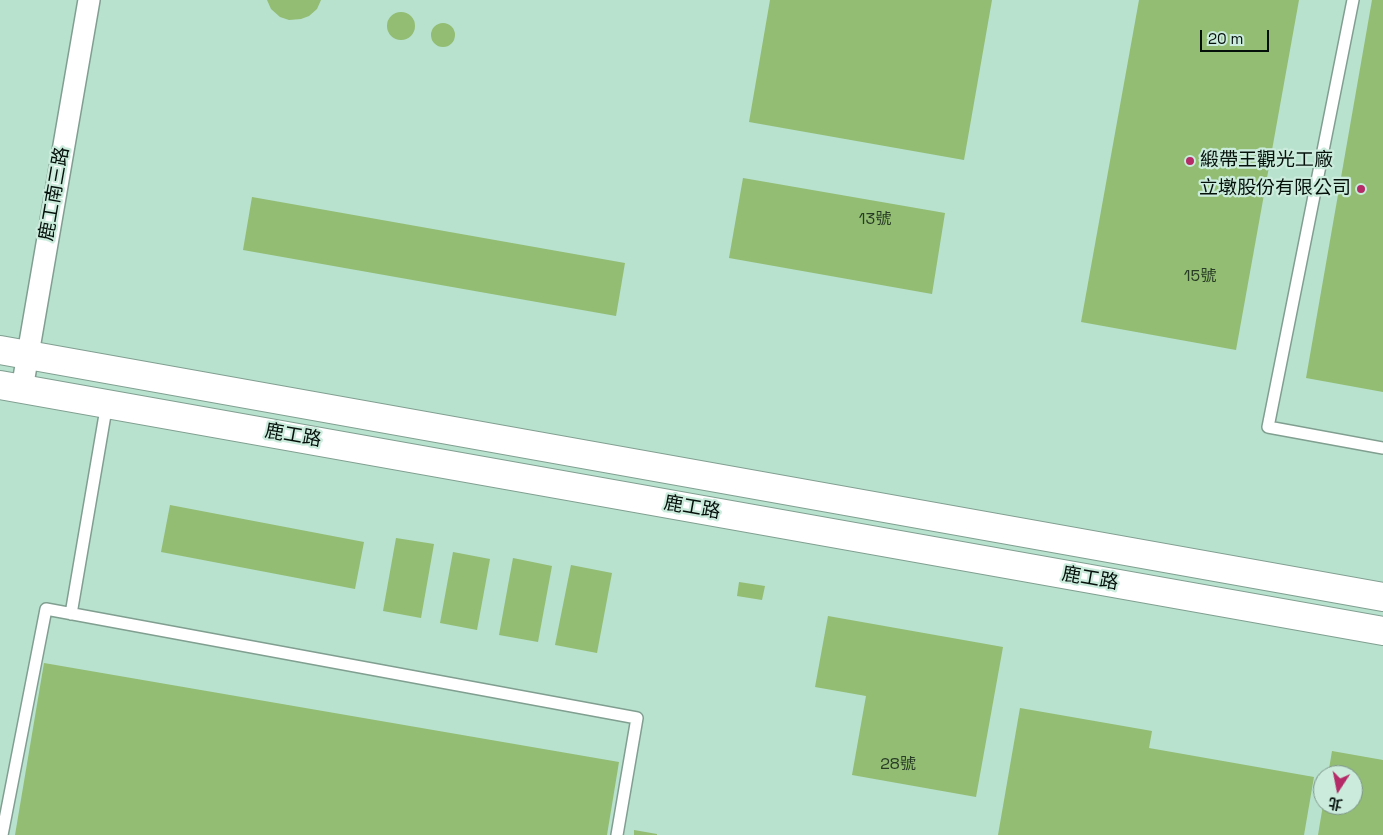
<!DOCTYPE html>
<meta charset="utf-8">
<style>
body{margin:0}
#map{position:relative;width:1383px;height:835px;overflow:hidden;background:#cbecdd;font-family:"Space Grotesk","Noto Sans TC",sans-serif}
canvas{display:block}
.north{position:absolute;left:1313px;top:765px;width:50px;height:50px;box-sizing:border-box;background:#cbecdd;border:1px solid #7c9489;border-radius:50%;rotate:191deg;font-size:14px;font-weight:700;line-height:20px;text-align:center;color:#05100b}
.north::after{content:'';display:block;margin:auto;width:18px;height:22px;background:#b52b68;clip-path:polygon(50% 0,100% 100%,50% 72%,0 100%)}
.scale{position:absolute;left:1200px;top:30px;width:69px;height:22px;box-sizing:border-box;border:2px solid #05100b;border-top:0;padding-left:6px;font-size:15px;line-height:18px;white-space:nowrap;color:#05100b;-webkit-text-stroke:4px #cbecdd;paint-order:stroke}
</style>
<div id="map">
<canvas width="1383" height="835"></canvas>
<div class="north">北</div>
<div class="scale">20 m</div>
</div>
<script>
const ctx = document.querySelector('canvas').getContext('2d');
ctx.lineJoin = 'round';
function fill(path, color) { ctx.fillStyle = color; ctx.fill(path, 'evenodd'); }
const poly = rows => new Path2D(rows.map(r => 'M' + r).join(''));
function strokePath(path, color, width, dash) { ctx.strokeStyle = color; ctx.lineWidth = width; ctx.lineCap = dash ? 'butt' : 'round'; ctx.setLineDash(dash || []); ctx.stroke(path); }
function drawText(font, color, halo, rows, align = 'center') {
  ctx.font = font + ' "Space Grotesk","Noto Sans TC",sans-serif'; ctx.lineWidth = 4.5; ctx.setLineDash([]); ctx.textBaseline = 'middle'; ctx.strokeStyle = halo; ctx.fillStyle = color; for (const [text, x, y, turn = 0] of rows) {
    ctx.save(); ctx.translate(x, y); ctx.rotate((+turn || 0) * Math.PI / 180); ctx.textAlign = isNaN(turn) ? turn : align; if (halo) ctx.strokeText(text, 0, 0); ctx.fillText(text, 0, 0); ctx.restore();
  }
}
const built = poly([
 [0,0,1383,0,1383,835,0,835],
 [1323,775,1353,775,1353,805,1323,805]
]);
const building = poly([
 [267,0,321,0,317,9,309,16,301,19,289,20,280,17,271,9],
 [770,0,992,0,964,160,749,122],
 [1139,0,1299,0,1236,350,1081,322],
 [1372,0,1383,0,1383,392,1306,378],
 '387 26a14 14 0 1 1 28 0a14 14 0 1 1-28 0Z',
 '431 35a12 12 0 1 1 24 0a12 12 0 1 1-24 0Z',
 [743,178,945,213,932,294,729,258],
 [252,197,625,263,616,316,243,250],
 [170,505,364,542,355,589,161,552],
 [396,538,434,544,421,618,383,611],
 [453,552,490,559,477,630,440,623],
 [513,558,552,566,538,642,499,635],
 [571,565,612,573,597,653,555,645],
 [739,582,765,586,762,600,737,596],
 [828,616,1003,647,976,797,852,775,866,696,815,687],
 [44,663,619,762,607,835,15,835],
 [1020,708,1152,731,1149,748,1314,777,1304,835,998,835],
 [1332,751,1383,760,1383,835,1318,835,1323,805,1353,805,1353,775,1328,775],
 [634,830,657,834,657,835,634,835]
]);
const service = poly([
 [1353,0,1268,427,1383,448],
 [71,614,107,403],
 [2,835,46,609,637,718,617,835]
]);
const minor = poly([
 [22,389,89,0]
]);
const tertiary = poly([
 [0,350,1383,597],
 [0,385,1383,631]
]);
const markers = [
 [1190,161,5,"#b52b68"],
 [1361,189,5,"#b52b68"]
];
const numberNames = [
 ["13號",875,220],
 ["15號",1200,277],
 ["28號",898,765]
];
const poiNames = [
 ["緞帶王觀光工廠",1200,161],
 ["立墩股份有限公司",1351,189,"right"]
];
const streetNames = [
 ["鹿工南三路",55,194,-80],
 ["鹿工路",293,436,10],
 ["鹿工路",692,508,10],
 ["鹿工路",1090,579,10]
];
fill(built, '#b8e1ce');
fill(building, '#92bd73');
strokePath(service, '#809f91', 14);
strokePath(minor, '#809f91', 24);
strokePath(tertiary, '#809f91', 30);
strokePath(service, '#fff', 11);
strokePath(minor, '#fff', 21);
strokePath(tertiary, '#fff', 28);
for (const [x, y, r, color] of markers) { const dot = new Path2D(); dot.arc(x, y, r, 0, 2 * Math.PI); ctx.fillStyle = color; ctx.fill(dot); strokePath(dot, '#cbecdd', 2); }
drawText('16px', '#283b25', null, numberNames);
drawText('19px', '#05100b', '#cbecdd', poiNames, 'left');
drawText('19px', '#05100b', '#cbecdd', streetNames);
</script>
